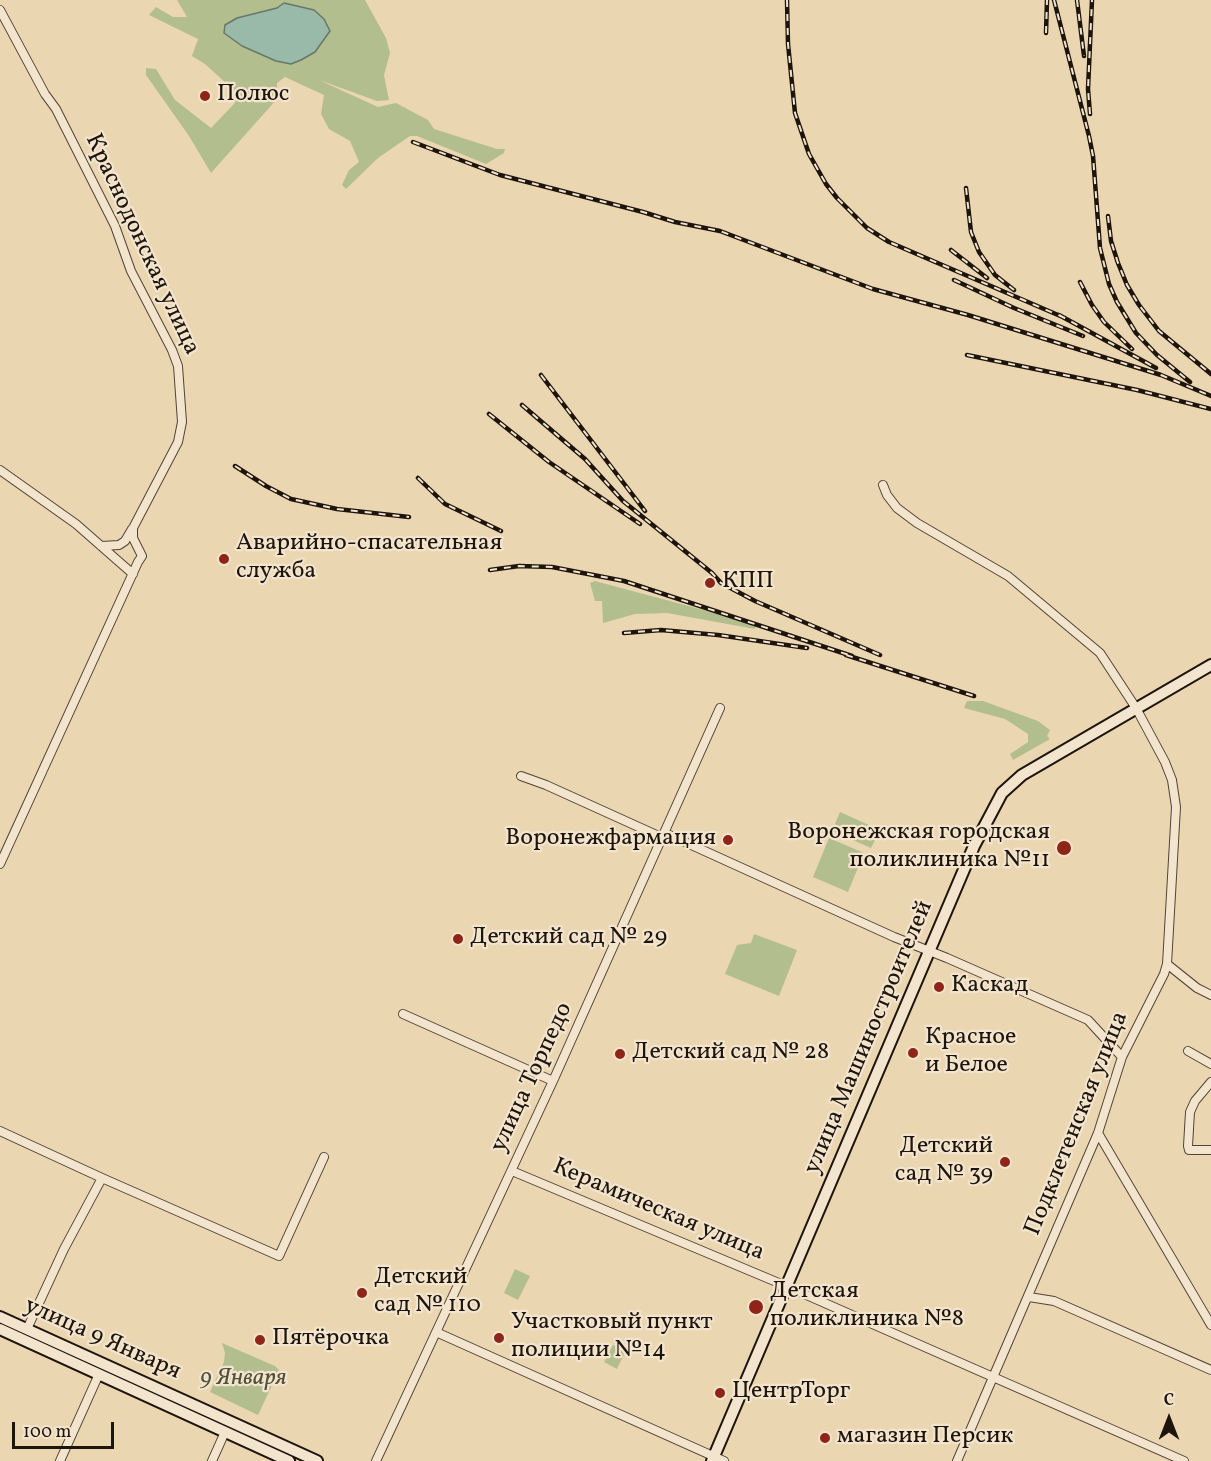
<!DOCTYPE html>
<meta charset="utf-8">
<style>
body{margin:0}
#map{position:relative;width:1211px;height:1461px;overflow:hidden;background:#ebd6b2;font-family:Vollkorn,serif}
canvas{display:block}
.north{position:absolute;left:1139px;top:1389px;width:60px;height:60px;-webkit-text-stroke:4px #f2e4cd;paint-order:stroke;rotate:0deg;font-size:16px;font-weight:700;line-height:24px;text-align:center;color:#1d140b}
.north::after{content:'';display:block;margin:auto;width:21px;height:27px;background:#1d140b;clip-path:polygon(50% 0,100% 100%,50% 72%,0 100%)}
.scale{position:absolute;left:12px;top:1422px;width:102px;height:27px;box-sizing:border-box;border:3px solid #1d140b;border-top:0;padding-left:8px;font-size:18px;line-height:21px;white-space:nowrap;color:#1d140b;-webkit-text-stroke:4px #f2e4cd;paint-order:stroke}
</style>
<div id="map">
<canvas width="1211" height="1461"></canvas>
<div class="north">С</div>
<div class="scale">100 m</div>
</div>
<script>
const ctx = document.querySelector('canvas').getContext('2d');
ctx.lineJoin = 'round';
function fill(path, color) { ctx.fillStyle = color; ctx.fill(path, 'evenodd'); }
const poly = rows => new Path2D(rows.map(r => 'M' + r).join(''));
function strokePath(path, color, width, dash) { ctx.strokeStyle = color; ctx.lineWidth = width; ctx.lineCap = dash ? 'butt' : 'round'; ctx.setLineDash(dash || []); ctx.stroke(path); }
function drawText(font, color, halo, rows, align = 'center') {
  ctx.font = font + ' Vollkorn,serif'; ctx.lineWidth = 4.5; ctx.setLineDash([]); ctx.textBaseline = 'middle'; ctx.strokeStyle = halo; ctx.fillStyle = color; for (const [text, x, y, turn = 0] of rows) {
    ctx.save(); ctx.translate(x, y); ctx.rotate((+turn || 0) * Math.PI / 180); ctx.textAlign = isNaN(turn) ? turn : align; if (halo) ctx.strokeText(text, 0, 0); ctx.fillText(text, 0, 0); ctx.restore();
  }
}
const green = poly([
 [177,0,365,0,386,38,390,53,384,75,389,100,377,101,319,80,378,107,396,103,428,120,434,129,497,149,505,149,504,153,486,164,417,136,410,136,378,158,346,189,342,185,349,170,359,162,350,141,329,129,321,114,324,95,285,77,277,83,277,99,211,173,189,136,146,75,146,68,156,69,175,100,211,128,234,104,238,94,205,64,192,56,198,39,149,15,156,7,173,17,187,17],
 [595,581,756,624,755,629,667,613,635,614,603,623,602,601,595,601,590,583],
 [967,701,983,701,1038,721,1050,730,1047,736,1050,739,1013,760,1010,754,1028,742,1028,734,1005,719,964,708],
 [840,812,880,830,871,848,832,831],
 [829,838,864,853,848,892,813,877],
 [754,934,797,950,779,996,725,974,737,945,751,943],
 [515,1269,530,1276,518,1300,504,1293],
 [222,1343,275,1366,279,1370,258,1415,210,1392,224,1362,225,1353],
 [613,1345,625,1352,617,1369,604,1362]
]);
const water = poly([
 [284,3,314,10,324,19,330,31,315,52,301,60,291,64,276,61,242,46,224,33,225,25,237,18,277,8,284,3]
]);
const street = poly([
 [0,10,45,94,56,109,115,226,131,271,172,350,178,366,182,422,178,442,133,528,133,538,142,556,138,562,0,864],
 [0,470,76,524,133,574],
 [883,485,887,495,897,508,917,523,1008,576,1100,653,1136,708,1165,762,1172,780,1176,807,1167,964,1164,974,1122,1057,1098,1133,957,1461],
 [101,546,119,545,125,541,132,529],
 [521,776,546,785,663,838],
 [665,833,894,937,947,958,1088,1020,1122,1057],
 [1167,964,1197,988,1211,995],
 [403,1014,553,1081],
 [1188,1051,1211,1064],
 [1211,1082,1195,1101,1190,1112,1188,1146,1189,1150,1211,1150],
 [0,1131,102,1178,279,1256,324,1157],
 [1098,1133,1211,1325],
 [512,1171,786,1286,1184,1461],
 [1029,1297,1054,1301,1211,1370],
 [27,1329,64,1249,102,1178],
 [436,1332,724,1461],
 [60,1461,99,1374],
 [212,1461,225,1432],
 [376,1461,553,1081,720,708]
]);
const secondary = poly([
 [0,1317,317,1461],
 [0,1329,289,1461],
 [712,1461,974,846,1002,793,1022,775,1211,665]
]);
const rail = poly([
 [787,0,788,44,795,113,809,154,826,184,837,198,867,228,889,242,1065,318],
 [1054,0,1089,136,1093,156,1100,248,1109,284,1117,302,1136,333,1157,355,1190,382],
 [1077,0,1084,56],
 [1046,33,1047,0],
 [1090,114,1088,89,1092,0],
 [413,142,500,175,643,212,675,222,720,231,873,289,968,315,1161,375,1211,396],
 [966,188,971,232,979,252,995,275,1014,290],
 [1108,216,1111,241,1118,263,1127,285,1139,305,1159,331,1211,374],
 [951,250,987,278],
 [954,280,1014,308,1083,336],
 [1080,282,1092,305,1104,322,1132,349],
 [1059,315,1156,368],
 [967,355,1137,390,1211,409],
 [541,375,645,511],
 [522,405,585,459,623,501,712,573,721,583,755,601,880,655],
 [489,414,549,462,640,524],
 [235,466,266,486,291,499,337,509,409,517],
 [418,478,445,504,501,531],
 [490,570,519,566,552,567,624,581,852,656],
 [624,633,661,630,718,635,807,648],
 [846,655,974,696]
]);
const markers = [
 [205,96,6,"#8f2418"],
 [224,559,6,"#8f2418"],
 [710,583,6,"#8f2418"],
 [728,840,6,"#8f2418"],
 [1064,848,8,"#8f2418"],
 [458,939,6,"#8f2418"],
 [939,987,6,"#8f2418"],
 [913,1053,6,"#8f2418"],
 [620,1054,6,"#8f2418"],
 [1005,1162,6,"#8f2418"],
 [362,1293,6,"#8f2418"],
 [756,1307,8,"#8f2418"],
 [499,1338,6,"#8f2418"],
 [260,1340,6,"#8f2418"],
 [720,1393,6,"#8f2418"],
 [825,1438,6,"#8f2418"]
];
const poiNames = [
 ["Полюс",217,96],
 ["Аварийно-спасательная",236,545],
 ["служба",236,573],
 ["КПП",722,583],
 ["Воронежская городская",1050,834,"right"],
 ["поликлиника №11",1050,862,"right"],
 ["Воронежфармация",716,840,"right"],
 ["Детский сад № 29",470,939],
 ["Каскад",951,987],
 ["Красное",925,1039],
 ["и Белое",925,1067],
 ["Детский сад № 28",632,1054],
 ["Детский",993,1148,"right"],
 ["сад № 39",993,1176,"right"],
 ["Детский",374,1279],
 ["сад № 110",374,1307],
 ["Детская",770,1293],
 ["поликлиника №8",770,1321],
 ["Участковый пункт",511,1324],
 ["полиции №14",511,1352],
 ["Пятёрочка",272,1340],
 ["ЦентрТорг",732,1393],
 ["магазин Персик",837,1438]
];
const streetNames = [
 ["Краснодонская улица",141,245,65],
 ["улица Машиностроителей",870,1038,-67],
 ["улица Торпедо",533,1078,-65],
 ["Подклетенская улица",1078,1124,-68],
 ["Керамическая улица",658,1211,23],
 ["улица 9 Января",102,1340,24]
];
const parkNames = [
 ["9 Января",243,1380]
];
fill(green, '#b3be8f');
fill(water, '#99b9a9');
strokePath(water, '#67776a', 1.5);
strokePath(street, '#504435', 10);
strokePath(secondary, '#1d140b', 14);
strokePath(street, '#f2e4cd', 8);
strokePath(secondary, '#f2e4cd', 10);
strokePath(rail, '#1d140b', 4.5);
strokePath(rail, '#f2e4cd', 2, [7]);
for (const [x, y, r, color] of markers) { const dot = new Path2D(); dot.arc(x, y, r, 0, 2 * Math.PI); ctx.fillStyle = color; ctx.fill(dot); strokePath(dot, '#f2e4cd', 2); }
drawText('24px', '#1d140b', '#f2e4cd', poiNames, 'left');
drawText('24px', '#1d140b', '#f2e4cd', streetNames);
drawText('italic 24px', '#525039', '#f2e4cd', parkNames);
</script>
